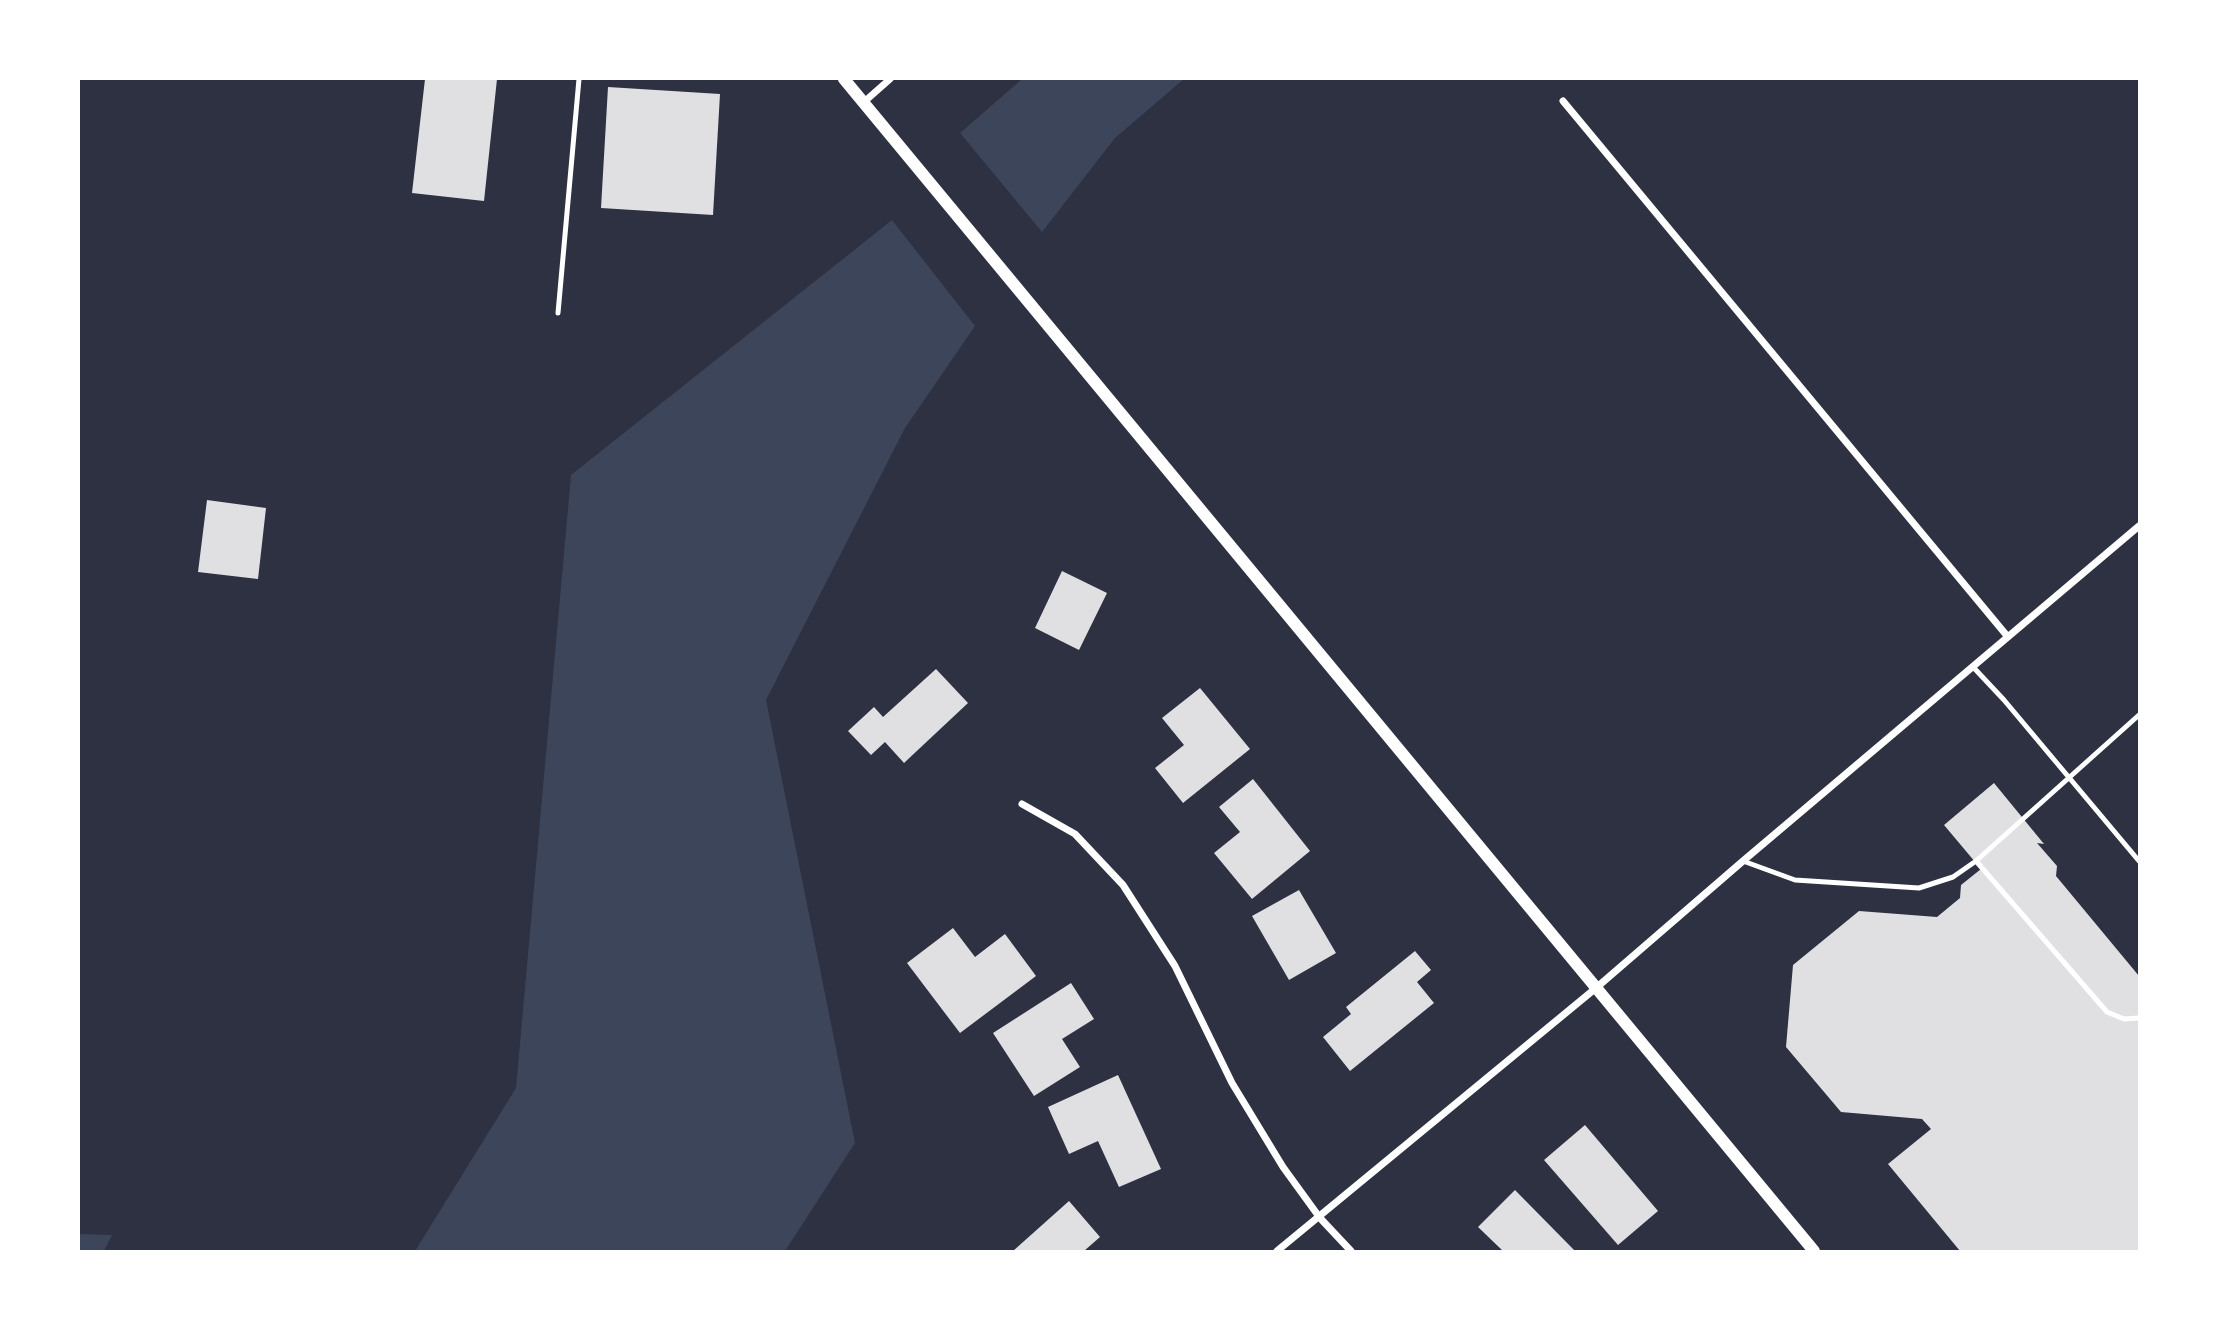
<!DOCTYPE html>
<style>
body{margin:0}
#map{position:relative;width:2218px;height:1330px;overflow:hidden;background:#2d3142;font-family:Literata,serif}
canvas{display:block}
.frame{position:absolute;inset:0;border:80px solid #fff;pointer-events:none}
</style>
<div id="map">
<canvas width="2218" height="1330"></canvas>
<div class="frame"></div>
</div>
<script>
const ctx = document.querySelector('canvas').getContext('2d');
ctx.lineJoin = 'round';
function fill(path, color) { ctx.fillStyle = color; ctx.fill(path, 'evenodd'); }
const poly = rows => new Path2D(rows.map(r => 'M' + r).join(''));
function strokePath(path, color, width, dash) { ctx.strokeStyle = color; ctx.lineWidth = width; ctx.lineCap = dash ? 'butt' : 'round'; ctx.setLineDash(dash || []); ctx.stroke(path); }
const green = poly([
 [1022,79,1184,79,1115,138,1042,232,960,133],
 [892,220,975,326,905,428,766,700,855,1143,785,1251,415,1251,516,1088,571,475],
 [79,1234,112,1235,104,1251,79,1251]
]);
const building = poly([
 [425,79,497,79,484,201,412,193],
 [608,87,720,94,713,215,601,208],
 [207,500,266,508,258,579,198,572],
 [1062,571,1107,593,1079,650,1035,628],
 [936,669,968,703,904,763,885,742,871,755,848,731,874,707,883,717],
 [1200,688,1250,749,1183,803,1155,768,1184,745,1162,718],
 [1253,779,1310,851,1252,899,1214,853,1240,832,1219,807],
 [1994,783,2044,844,2037,843,2057,866,2056,876,2139,976,2139,1251,1960,1251,1888,1164,1931,1129,1922,1119,1841,1112,1786,1047,1793,965,1859,911,1937,917,1960,898,1961,885,1981,869,1944,825],
 [1299,890,1336,953,1289,980,1252,916],
 [953,928,975,957,1005,934,1036,976,960,1033,907,963],
 [1415,951,1431,970,1417,982,1434,1003,1350,1071,1323,1037,1351,1014,1346,1007],
 [1071,983,1094,1019,1062,1039,1080,1067,1034,1096,993,1033],
 [1118,1075,1161,1169,1119,1187,1098,1141,1069,1154,1048,1107],
 [1585,1125,1658,1211,1618,1245,1544,1160],
 [1515,1190,1575,1251,1503,1251,1478,1227],
 [1069,1201,1100,1237,1084,1251,1013,1251]
]);
const service = poly([
 [558,313,579,79],
 [1974,668,2004,700,2139,861],
 [1743,861,1795,880,1919,888,1953,877,1976,861,2139,715],
 [1976,861,2107,1012,2124,1019,2139,1018]
]);
const minor = poly([
 [1563,101,2008,637],
 [864,102,890,79],
 [1022,804,1075,834,1123,885,1175,966,1232,1083,1283,1167,1320,1218,1351,1251],
 [1277,1251,1596,988,1743,861,2139,526]
]);
const tertiary = poly([
 [844,79,1814,1251]
]);
fill(green, '#3c4559');
fill(building, '#e0e0e3');
strokePath(service, '#fff', 5);
strokePath(minor, '#fff', 7);
strokePath(tertiary, '#fff', 12);
</script>
